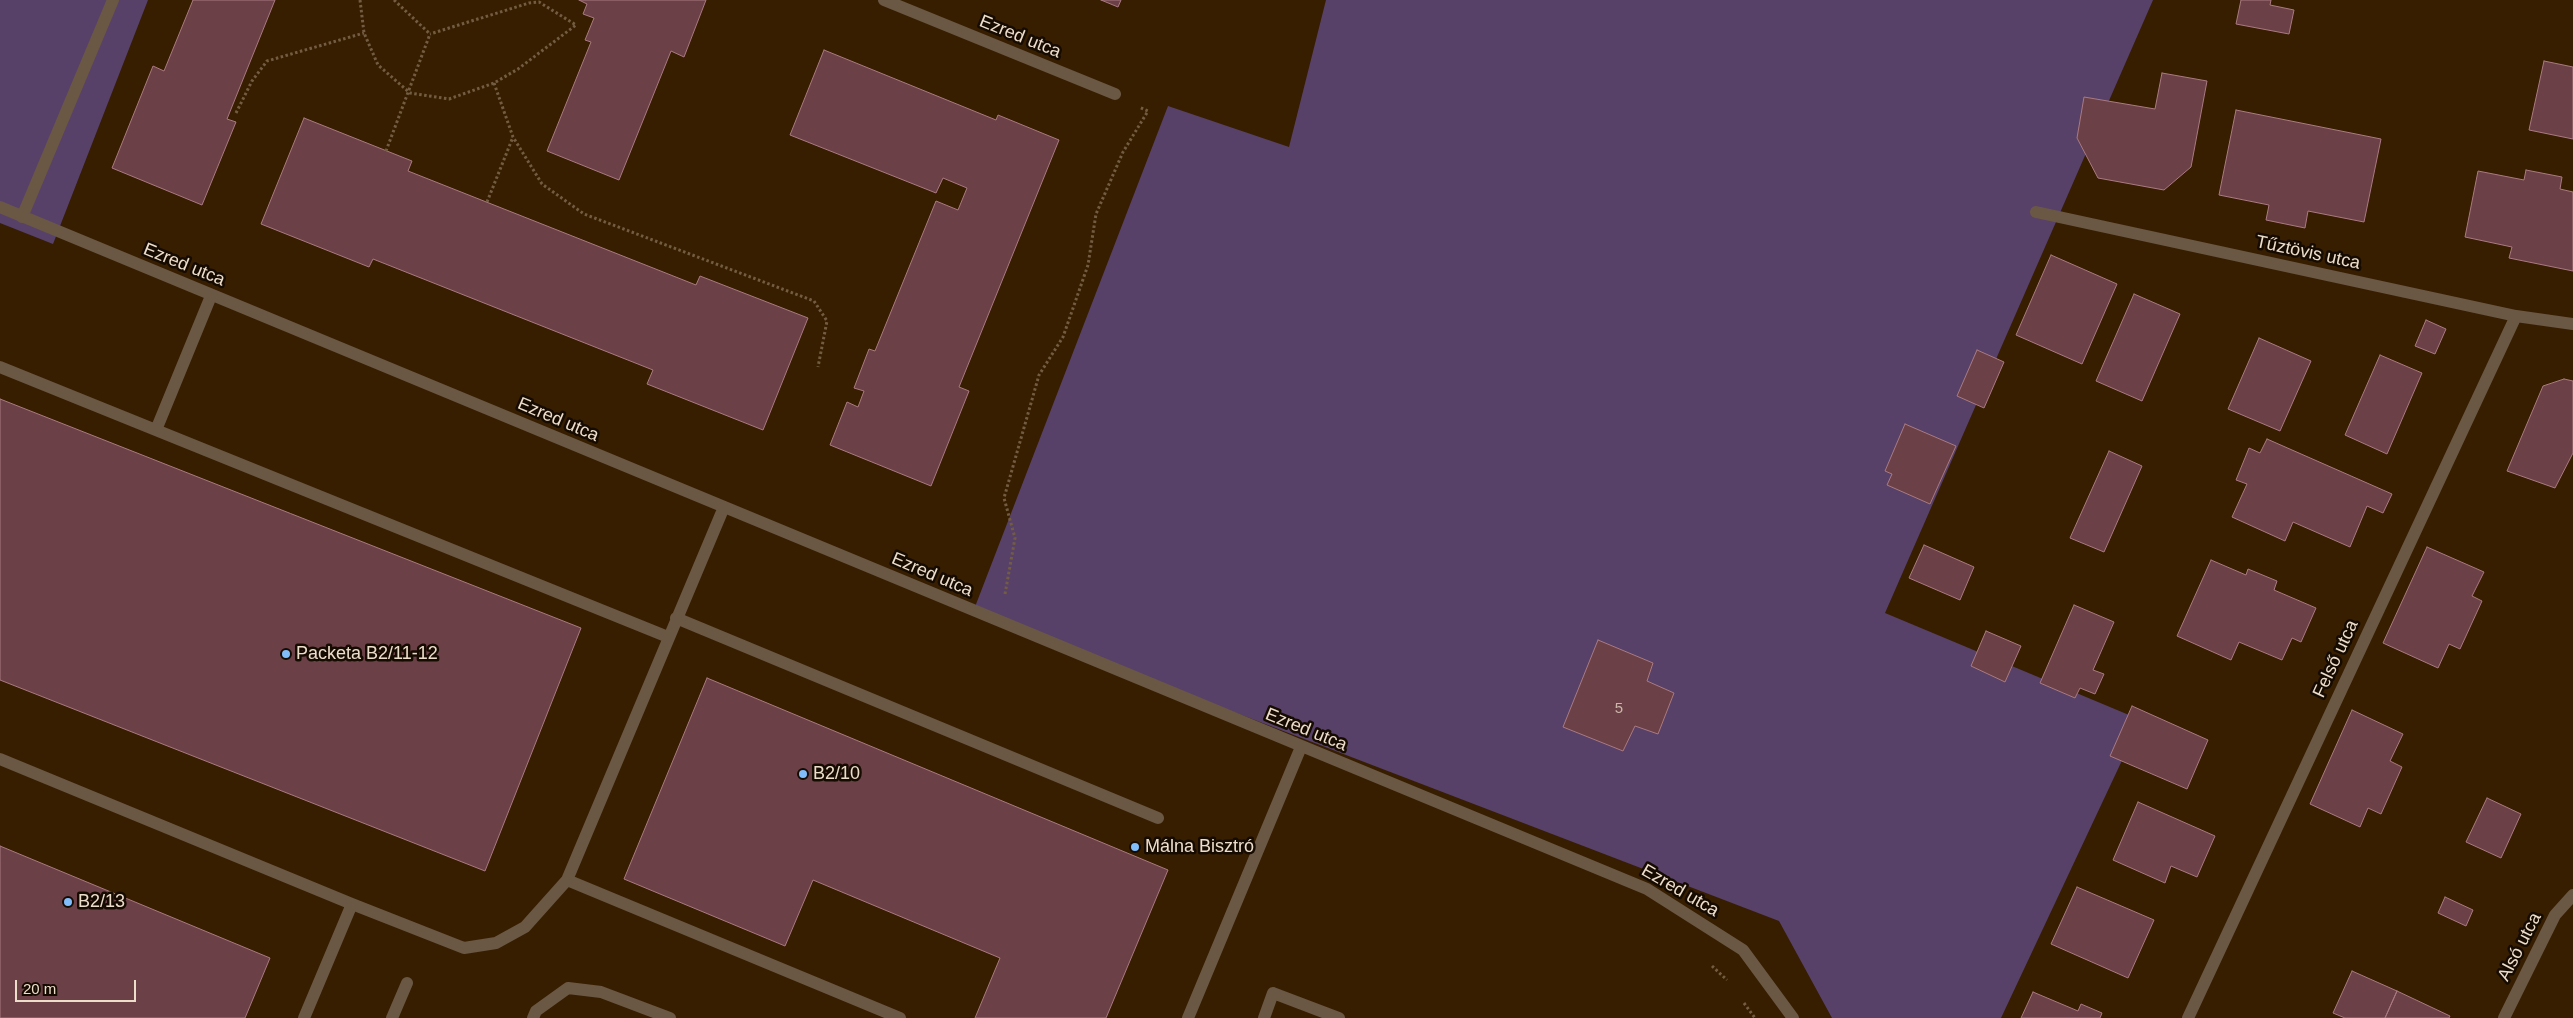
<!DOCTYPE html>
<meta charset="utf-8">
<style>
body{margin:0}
#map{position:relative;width:2573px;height:1018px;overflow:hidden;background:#371e00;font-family:Helvetica,sans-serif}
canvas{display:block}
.scale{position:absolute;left:15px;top:980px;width:121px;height:22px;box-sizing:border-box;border:2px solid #edddcb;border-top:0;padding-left:6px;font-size:15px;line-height:18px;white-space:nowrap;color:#edddcb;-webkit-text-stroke:4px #160b01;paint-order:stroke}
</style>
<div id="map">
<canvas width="2573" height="1018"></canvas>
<div class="scale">20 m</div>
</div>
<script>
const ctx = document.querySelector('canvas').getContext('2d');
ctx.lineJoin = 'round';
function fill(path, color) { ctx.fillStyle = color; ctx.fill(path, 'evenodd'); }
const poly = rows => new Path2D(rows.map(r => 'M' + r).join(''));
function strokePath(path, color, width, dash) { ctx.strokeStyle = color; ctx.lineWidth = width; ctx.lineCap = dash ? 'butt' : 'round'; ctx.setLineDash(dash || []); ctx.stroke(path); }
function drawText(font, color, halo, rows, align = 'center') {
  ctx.font = font + ' Helvetica,sans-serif'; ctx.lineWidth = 5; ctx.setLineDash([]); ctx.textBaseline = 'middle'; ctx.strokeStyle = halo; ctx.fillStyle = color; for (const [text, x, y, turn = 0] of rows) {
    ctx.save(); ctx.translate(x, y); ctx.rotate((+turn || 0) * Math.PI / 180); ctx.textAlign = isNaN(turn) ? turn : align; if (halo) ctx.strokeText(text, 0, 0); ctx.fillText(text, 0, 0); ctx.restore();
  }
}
const green = poly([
 [0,0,148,0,53,244,0,223],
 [1326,0,2153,0,1885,613,2141,720,2001,1018,1832,1018,1779,921,973,612,1168,106,1289,147]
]);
const building = poly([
 [193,0,275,0,227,119,236,122,202,205,112,168,153,66,164,71,193,0],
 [579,0,706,0,684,57,671,51,619,180,547,151,591,42,585,40,594,18,583,14,587,4,579,0],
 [1101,0,1121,0,1118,7,1101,0],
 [2241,0,2271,0,2270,5,2294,10,2289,34,2236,24,2241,0],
 [824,50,996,120,998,115,1059,140,959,387,969,391,931,486,830,445,847,402,858,407,864,391,854,388,869,349,875,351,936,201,958,210,967,188,943,178,936,193,790,135,824,50],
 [2544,61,2573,67,2573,139,2529,130,2544,61],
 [2162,73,2207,81,2191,167,2164,190,2098,178,2077,138,2084,97,2155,109,2162,73],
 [2236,110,2381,139,2364,222,2308,211,2305,228,2266,220,2269,205,2219,195,2236,110],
 [304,118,412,161,408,171,696,285,700,276,808,318,763,430,647,384,653,370,373,259,369,267,261,224,304,118],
 [2526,170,2562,177,2560,189,2573,192,2573,271,2509,258,2512,247,2465,237,2478,171,2524,180,2526,170],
 [2051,255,2117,284,2082,364,2016,335,2051,255],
 [2134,294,2180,314,2142,401,2096,381,2134,294],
 [2426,320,2446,329,2435,354,2415,346,2426,320],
 [2259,338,2311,361,2280,431,2228,409,2259,338],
 [1977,350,2004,362,1984,408,1957,396,1977,350],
 [2380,355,2422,373,2387,454,2345,435,2380,355],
 [2564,379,2573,381,2573,453,2555,488,2507,471,2543,386,2564,379],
 [0,399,581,628,485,871,0,680,0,399],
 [1905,424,1956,446,1930,504,1887,485,1892,474,1885,471,1905,424],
 [2267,439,2392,494,2383,513,2367,506,2350,547,2293,522,2285,541,2232,517,2247,484,2236,480,2249,448,2260,453,2267,439],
 [2109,451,2142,466,2104,552,2070,538,2109,451],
 [1924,545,1974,567,1960,600,1909,578,1924,545],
 [2427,547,2484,572,2472,596,2482,601,2460,649,2449,644,2438,668,2383,643,2427,547],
 [2211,560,2246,575,2248,569,2277,581,2274,590,2316,608,2301,642,2292,638,2282,660,2239,642,2231,660,2177,636,2211,560],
 [2074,605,2114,622,2093,670,2104,674,2095,694,2080,688,2075,698,2040,683,2074,605],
 [1986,631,2021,646,2005,682,1971,666,1986,631],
 [1598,640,1653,663,1647,681,1674,693,1658,734,1635,726,1623,751,1563,727,1598,640],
 [707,678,1168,870,1106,1018,975,1018,1000,958,813,880,785,946,624,879,707,678],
 [2132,706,2208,740,2187,789,2110,756,2132,706],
 [2352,710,2403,734,2390,761,2402,767,2381,814,2368,808,2360,827,2310,804,2352,710],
 [2487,798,2521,814,2501,858,2466,842,2487,798],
 [2138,802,2215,836,2197,877,2171,866,2165,883,2113,860,2138,802],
 [0,846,270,958,245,1018,0,1018,0,846],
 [2077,887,2154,920,2128,978,2051,944,2077,887],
 [2445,897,2473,910,2466,926,2438,913,2445,897],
 [2352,971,2397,991,2385,1018,2345,1018,2333,1013,2352,971],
 [2397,991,2450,1016,2449,1018,2385,1018,2397,991],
 [2033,992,2078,1011,2081,1004,2102,1013,2100,1018,2021,1018,2033,992]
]);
const path = poly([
 [360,0,364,33,378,65,410,93,449,99,494,83,518,69,576,25,539,2,529,3,430,34],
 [394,0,430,34],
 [494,83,513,137,542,184,584,214,814,301,827,321,818,367],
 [236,113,252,81,267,61,364,33],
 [386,151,430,34],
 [487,202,513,137],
 [1005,594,1015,538,1004,498,1039,375,1063,337,1088,265,1096,214,1123,152,1148,111,1139,107],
 [1712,966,1727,980],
 [1744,1003,1755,1018]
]);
const minor = poly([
 [884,0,1115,94],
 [0,207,1647,889,1743,950,1793,1018],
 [2036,212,2516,316,2573,324],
 [22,217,113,0],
 [0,367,668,637],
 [156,430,211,296],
 [676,618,1158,818],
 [0,759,352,904,464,948,496,943,525,927,567,880,724,507],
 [567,880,900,1018],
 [304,1018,352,904],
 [392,1018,407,983],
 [533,1018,536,1011,568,988,601,992,670,1018],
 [1188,1018,1301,747],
 [1264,1018,1273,993,1339,1018],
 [2188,1018,2516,316],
 [2504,1018,2555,915,2573,895]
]);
const markers = [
 [286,654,5,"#81bdfa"],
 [803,774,5,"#81bdfa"],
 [1135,847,5,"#81bdfa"],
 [68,902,5,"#81bdfa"]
];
const numberNames = [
 ["5",1619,709]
];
const streetNames = [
 ["Ezred utca",1020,37,22],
 ["Tűztövis utca",2308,253,12],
 ["Ezred utca",184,265,22],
 ["Ezred utca",558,420,23],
 ["Ezred utca",932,575,23],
 ["Felső utca",2336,659,-65],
 ["Ezred utca",1306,730,22],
 ["Ezred utca",1680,891,30],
 ["Alsó utca",2520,947,-63]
];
const poiNames = [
 ["Packeta B2/11-12",296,654],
 ["B2/10",813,774],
 ["Málna Bisztró",1145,847],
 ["B2/13",78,902]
];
fill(green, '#574168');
fill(building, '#6b4147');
strokePath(building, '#aa7a81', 1);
strokePath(path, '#735d42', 3, [2.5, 2.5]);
strokePath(minor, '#6a5844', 12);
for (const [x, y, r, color] of markers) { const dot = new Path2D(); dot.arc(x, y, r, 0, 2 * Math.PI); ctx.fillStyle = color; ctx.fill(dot); strokePath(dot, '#160b01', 2); }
drawText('15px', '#ccb6aa', null, numberNames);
drawText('18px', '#edddcb', '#160b01', streetNames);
drawText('18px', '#edddcb', '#160b01', poiNames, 'left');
</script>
